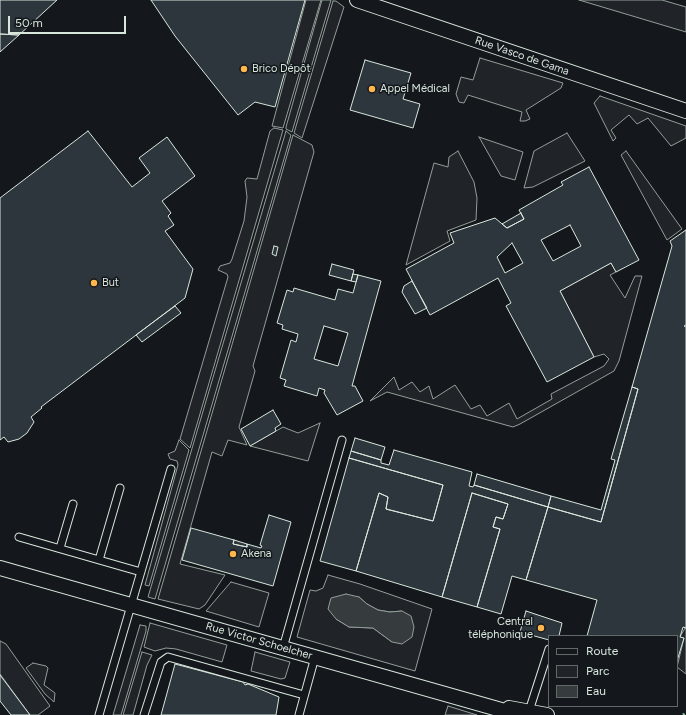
<!DOCTYPE html>
<meta charset="utf-8">
<style>
body{margin:0}
#map{position:relative;width:686px;height:715px;overflow:hidden;background:#14181c;font-family:Figtree,sans-serif}
canvas{display:block}
.legend{position:absolute;left:548px;top:635px;width:130px;height:72px;box-sizing:border-box;background:#14181c;border:1px solid #626a69;margin:0;padding:5px 7px;list-style:none;font-size:12px;color:#d8e6dc}
.legend li{display:flex;align-items:center;gap:8px;height:20px}
.legend b{width:20px;border:1px solid #626a69}
.scale{position:absolute;left:8px;top:16px;width:118px;height:18px;box-sizing:border-box;border:2px solid #d8e6dc;border-top:0;padding-left:5px;font-size:12px;line-height:14px;white-space:nowrap;color:#d8e6dc;-webkit-text-stroke:3px #14181c;paint-order:stroke}
</style>
<div id="map">
<canvas width="686" height="715"></canvas>
<ul class="legend">
<li><b style="height:5px;background:#14181c"></b>Route</li>
<li><b style="height:11px;background:#202428"></b>Parc</li>
<li><b style="height:11px;background:#363b3e"></b>Eau</li>
</ul>
<div class="scale">50 m</div>
</div>
<script>
const ctx = document.querySelector('canvas').getContext('2d');
ctx.lineJoin = 'round';
function fill(path, color) { ctx.fillStyle = color; ctx.fill(path, 'evenodd'); }
const poly = rows => new Path2D(rows.map(r => 'M' + r).join(''));
function strokePath(path, color, width, dash) { ctx.strokeStyle = color; ctx.lineWidth = width; ctx.lineCap = dash ? 'butt' : 'round'; ctx.setLineDash(dash || []); ctx.stroke(path); }
function drawText(font, color, halo, rows, align = 'center') {
  ctx.font = font + ' Figtree,sans-serif'; ctx.lineWidth = 3; ctx.setLineDash([]); ctx.textBaseline = 'middle'; ctx.strokeStyle = halo; ctx.fillStyle = color; for (const [text, x, y, turn = 0] of rows) {
    ctx.save(); ctx.translate(x, y); ctx.rotate((+turn || 0) * Math.PI / 180); ctx.textAlign = isNaN(turn) ? turn : align; if (halo) ctx.strokeText(text, 0, 0); ctx.fillText(text, 0, 0); ctx.restore();
  }
}
const green = poly([
 [306,0,321,0,283,128,272,126,306,0],
 [322,0,331,0,292,132,286,129,286,127,322,0],
 [579,0,662,0,686,7,686,32,579,0],
 [333,1,336,1,344,7,302,138,294,133,333,1],
 [480,58,563,83,561,88,526,110,530,119,525,121,520,121,522,112,468,95,464,103,459,102,456,94,461,77,473,80,480,58],
 [600,96,686,126,686,138,671,146,648,118,637,124,629,115,611,130,616,138,613,141,594,103,600,96],
 [274,128,283,130,190,448,180,439,228,277,227,274,218,270,220,266,230,263,232,259,244,221,247,197,245,181,247,178,257,179,270,131,274,128],
 [286,131,291,135,155,599,148,597,286,131],
 [567,133,585,161,533,187,524,188,534,151,567,133],
 [293,135,312,145,314,152,253,366,255,371,239,427,247,445,228,440,222,456,212,452,180,564,225,575,205,605,199,609,158,599,293,135],
 [479,137,523,152,515,180,501,176,479,137],
 [458,151,474,182,477,198,476,220,447,231,450,241,406,265,434,163,448,167,449,157,458,151],
 [626,151,682,229,667,240,621,155,626,151],
 [611,263,616,272,610,275,625,298,635,276,642,276,619,361,614,371,520,424,513,427,387,392,370,401,394,377,399,390,412,382,420,392,429,386,433,399,455,385,471,409,480,405,487,416,509,403,517,419,552,399,551,394,604,366,609,359,604,354,594,357,560,291,611,263],
 [320,423,308,461,250,446,283,427,298,433,320,423],
 [179,440,189,450,149,586,145,585,178,465,177,461,170,459,168,454,175,451,179,440],
 [328,575,360,584,432,609,415,671,297,637,310,590,316,591,323,588,328,575],
 [359,597,367,604,378,610,390,612,402,611,392,642,373,628,349,627,336,619,359,597],
 [231,582,269,593,259,627,206,611,231,582],
 [150,623,227,645,222,662,176,649,166,648,155,651,144,647,150,623],
 [140,625,146,626,146,631,121,715,113,715,140,625],
 [685,628,686,628,686,674,677,667,684,638,680,637,685,628],
 [0,641,6,644,50,706,38,715,30,715,0,674,0,641],
 [142,652,152,655,147,665,133,715,123,715,142,652],
 [255,652,290,662,285,678,281,679,251,671,255,652],
 [33,663,46,666,48,668,44,685,55,693,54,702,45,694,26,668,33,663],
 [448,706,477,715,445,715,448,706]
]);
const water = poly([
 [346,594,359,597,367,604,378,610,390,612,402,611,411,616,414,627,412,637,402,644,392,642,373,628,349,627,336,619,328,609,331,598,346,594]
]);
const building = poly([
 [0,0,57,0,19,35,0,34,0,0],
 [151,0,305,0,275,107,255,102,238,115,175,36,151,0],
 [0,34,19,35,0,52,0,34],
 [365,60,411,73,403,99,420,104,413,128,350,110,365,60],
 [88,131,132,187,150,173,139,158,167,137,195,176,162,201,171,213,168,216,174,225,165,231,193,269,185,298,41,407,42,408,31,417,34,422,27,433,19,439,8,442,4,437,0,440,0,198,88,131],
 [589,167,639,260,616,272,611,263,560,291,594,357,547,382,506,306,511,303,498,278,430,315,406,269,454,243,450,233,495,218,507,228,524,219,519,210,563,185,561,182,589,167],
 [570,225,581,246,553,261,541,240,570,225],
 [512,243,523,263,505,273,497,257,512,243],
 [521,213,524,219,507,228,502,224,521,213],
 [686,230,686,325,684,326,686,327,686,628,683,627,680,637,684,638,677,661,677,636,587,636,597,600,526,580,548,507,601,522,638,389,632,387,672,246,670,241,686,230],
 [274,246,278,247,276,256,272,254,274,246],
 [332,264,354,270,351,281,329,275,332,264],
 [353,274,358,275,356,282,351,281,353,274],
 [358,275,381,281,352,386,355,386,363,401,337,415,324,393,325,390,319,388,317,396,284,386,286,380,280,378,291,340,296,342,298,334,282,329,283,325,277,323,287,290,293,292,294,288,335,300,338,289,353,293,358,275],
 [324,326,348,333,338,366,314,359,324,326],
 [412,281,427,308,415,314,402,292,404,286,412,281],
 [175,306,181,313,142,342,136,335,175,306],
 [632,387,638,389,601,522,548,507,551,496,601,510,615,460,611,459,632,387],
 [273,410,281,424,275,428,276,431,250,446,241,429,273,410],
 [355,438,385,447,381,460,351,451,355,438],
 [394,450,472,472,469,486,473,487,474,485,548,507,526,580,512,576,501,614,477,607,500,529,493,527,496,517,503,519,508,504,472,493,442,597,356,571,379,493,388,497,386,509,433,521,443,485,349,458,351,451,381,460,381,463,389,465,394,450],
 [349,458,443,485,433,521,386,509,388,497,379,493,356,571,320,561,349,458],
 [477,474,551,496,548,507,474,485,477,474],
 [472,493,508,504,503,519,496,517,493,527,500,529,477,607,442,597,472,493],
 [269,515,291,522,273,586,182,560,191,528,234,540,233,544,247,547,247,544,261,548,262,546,260,545,269,515],
 [234,540,247,544,247,547,233,544,234,540],
 [526,611,562,623,559,636,549,636,549,640,520,632,526,611],
 [175,664,243,682,245,685,248,684,279,697,276,715,161,715,175,664],
 [0,675,30,715,11,715,0,701,0,675]
]);
const service = poly([
 [19,537,141,572],
 [60,548,73,504],
 [99,560,120,488],
 [283,648,342,440],
 [529,711,549,649],
 [99,715,171,469],
 [144,715,161,662,168,657,304,695],
 [299,715,315,657]
]);
const minor = poly([
 [357,0,686,111],
 [0,568,519,715],
 [509,708,547,715]
]);
const hedge = poly([
 [683,715,686,713]
]);
const markers = [
 [244,69,4,"#ffb74d"],
 [372,89,4,"#ffb74d"],
 [94,283,4,"#ffb74d"],
 [233,554,4,"#ffb74d"],
 [541,628,4,"#ffb74d"]
];
const streetNames = [
 ["Rue Vasco de Gama",522,56,19],
 ["Rue Victor Schoelcher",259,641,16]
];
const poiNames = [
 ["Brico Dépôt",252,69],
 ["Appel Médical",380,89],
 ["But",102,283],
 ["Akena",241,554],
 ["Central",533,622,"right"],
 ["téléphonique",533,635,"right"]
];
fill(green, '#202428');
strokePath(green, '#939e99', 1);
fill(water, '#363b3e');
strokePath(water, '#939e99', 1);
fill(building, '#2c363c');
strokePath(building, '#d8e6dc', 1);
strokePath(service, '#d8e6dc', 9);
strokePath(minor, '#d8e6dc', 16);
strokePath(service, '#14181c', 7);
strokePath(minor, '#14181c', 14);
strokePath(hedge, '#8ac095', 3, [2, 3]);
for (const [x, y, r, color] of markers) { const dot = new Path2D(); dot.arc(x, y, r, 0, 2 * Math.PI); ctx.fillStyle = color; ctx.fill(dot); strokePath(dot, '#14181c', 1.5); }
drawText('11px', '#d8e6dc', '#14181c', streetNames);
drawText('11px', '#d8e6dc', '#14181c', poiNames, 'left');
</script>
